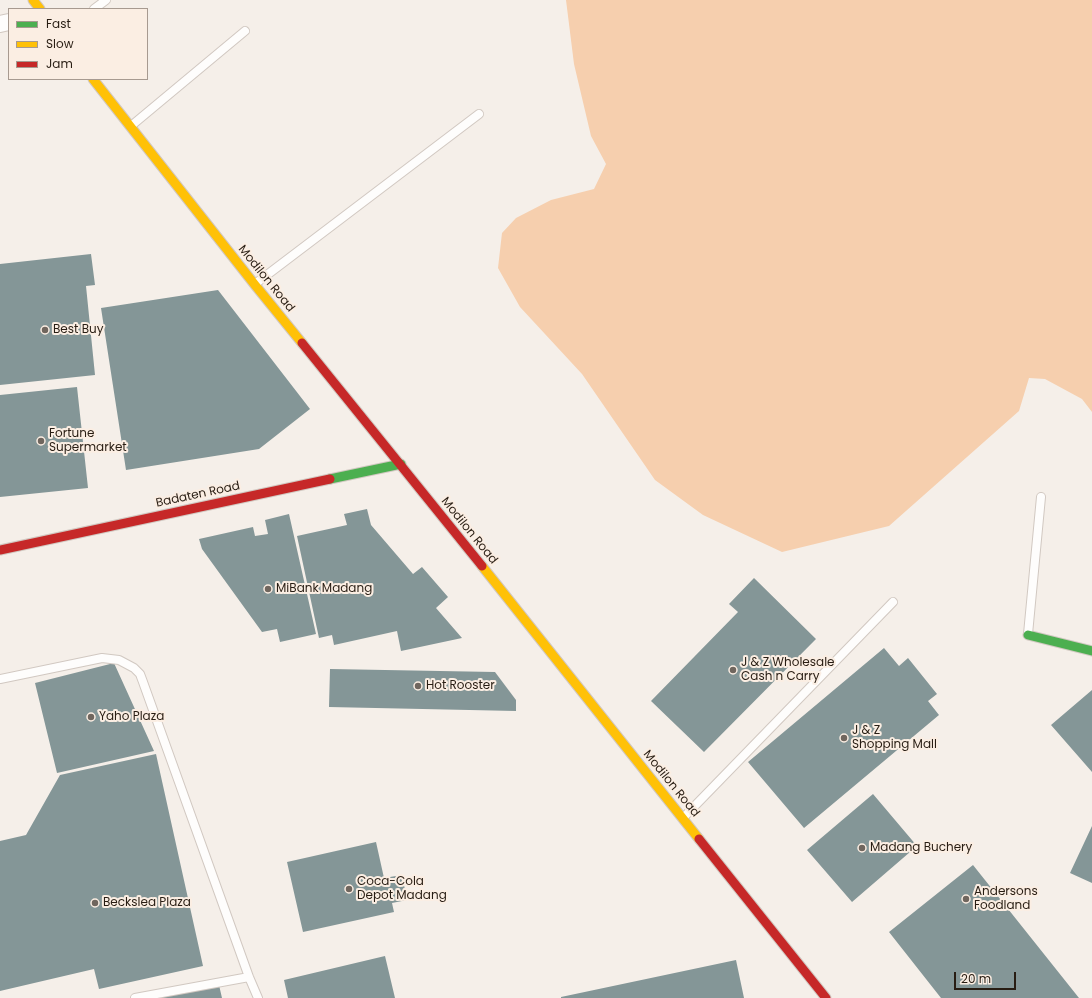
<!DOCTYPE html>
<style>
body{margin:0}
#map{position:relative;width:1092px;height:998px;overflow:hidden;background:#f5efe9;font-family:Poppins,sans-serif}
canvas{display:block}
.legend{position:absolute;left:8px;top:8px;width:140px;height:72px;box-sizing:border-box;background:#fbeee3;border:1px solid #a79a90;margin:0;padding:5px 7px;list-style:none;font-size:12px;color:#281d13}
.legend li{display:flex;align-items:center;gap:8px;height:20px}
.legend b{width:20px;border:1px solid #a79a90}
.scale{position:absolute;left:954px;top:972px;width:62px;height:18px;box-sizing:border-box;border:2px solid #281d13;border-top:0;padding-left:5px;font-size:12px;line-height:14px;white-space:nowrap;color:#281d13;-webkit-text-stroke:3px #fbeee3;paint-order:stroke}
</style>
<div id="map">
<canvas width="1092" height="998"></canvas>
<ul class="legend">
<li><b style="height:5px;background:#4caf50"></b>Fast</li>
<li><b style="height:5px;background:#ffc107"></b>Slow</li>
<li><b style="height:5px;background:#c62828"></b>Jam</li>
</ul>
<div class="scale">20 m</div>
</div>
<script>
const ctx = document.querySelector('canvas').getContext('2d');
ctx.lineJoin = 'round';
function fill(path, color) { ctx.fillStyle = color; ctx.fill(path, 'evenodd'); }
const poly = rows => new Path2D(rows.map(r => 'M' + r).join(''));
function strokePath(path, color, width, dash) { ctx.strokeStyle = color; ctx.lineWidth = width; ctx.lineCap = dash ? 'butt' : 'round'; ctx.setLineDash(dash || []); ctx.stroke(path); }
function drawText(font, color, halo, rows, align = 'center') {
  ctx.font = font + ' Poppins,sans-serif'; ctx.lineWidth = 4; ctx.setLineDash([]); ctx.textBaseline = 'middle'; ctx.strokeStyle = halo; ctx.fillStyle = color; for (const [text, x, y, turn = 0] of rows) {
    ctx.save(); ctx.translate(x, y); ctx.rotate((+turn || 0) * Math.PI / 180); ctx.textAlign = isNaN(turn) ? turn : align; if (halo) ctx.strokeText(text, 0, 0); ctx.fillText(text, 0, 0); ctx.restore();
  }
}
const water = poly([
 [566,0,1092,0,1092,412,1082,399,1045,379,1029,378,1019,411,889,526,782,552,703,515,655,480,582,374,520,307,498,268,502,233,516,218,551,200,594,189,606,164,591,136,574,64]
]);
const building = poly([
 [91,254,95,285,86,286,95,375,0,385,0,264],
 [218,290,310,409,259,449,126,470,101,308],
 [77,387,88,488,0,497,0,395],
 [367,509,371,525,413,574,422,567,448,597,436,608,462,638,401,651,397,631,334,645,332,635,319,638,297,536,347,525,344,514],
 [289,514,316,634,280,642,277,629,262,632,202,549,199,539,253,527,255,536,268,534,265,520],
 [754,578,816,639,704,752,651,701,738,612,729,604],
 [884,648,899,666,908,658,937,694,928,701,939,715,804,828,748,762],
 [114,663,154,751,57,773,35,683],
 [330,669,495,672,516,700,516,711,329,707],
 [1092,690,1092,772,1051,725],
 [156,754,203,966,99,989,94,969,0,991,0,841,26,835,60,775],
 [873,794,917,846,852,902,807,850],
 [1092,826,1092,883,1070,873],
 [376,842,384,878,402,875,407,900,392,903,394,912,303,932,287,862],
 [973,865,1079,998,941,998,889,932],
 [385,956,395,998,288,998,284,980],
 [736,960,744,998,561,998,561,997],
 [219,985,222,998,159,998,159,997]
]);
const lane = poly([
 [94,9,106,0],
 [131,126,245,31],
 [255,284,479,114],
 [1028,634,1041,497],
 [0,679,102,658,119,660,134,668,140,674,143,682,249,977,258,998],
 [683,818,893,602],
 [135,998,249,977]
]);
const street = poly([
 [0,24,9,22]
]);
const fast = poly([
 [330,479,401,464],
 [1028,635,1092,651]
]);
const slow = poly([
 [33,0,40,9],
 [93,79,255,285,302,343],
 [482,566,699,839]
]);
const jam = poly([
 [302,343,482,566],
 [0,550,330,479],
 [699,839,826,998]
]);
const markers = [
 [45,330,4,"#70665e"],
 [41,441,4,"#70665e"],
 [268,589,4,"#70665e"],
 [733,670,4,"#70665e"],
 [418,686,4,"#70665e"],
 [91,717,4,"#70665e"],
 [844,738,4,"#70665e"],
 [862,848,4,"#70665e"],
 [349,889,4,"#70665e"],
 [966,899,4,"#70665e"],
 [95,903,4,"#70665e"]
];
const streetNames = [
 ["Modilon Road",266,279,51],
 ["Badaten Road",198,495,-12],
 ["Modilon Road",469,531,51],
 ["Modilon Road",671,784,51]
];
const poiNames = [
 ["Best Buy",53,330],
 ["Fortune",49,434],
 ["Supermarket",49,448],
 ["MiBank Madang",276,589],
 ["J & Z Wholesale",741,663],
 ["Cash n Carry",741,677],
 ["Hot Rooster",426,686],
 ["Yaho Plaza",99,717],
 ["J & Z",852,731],
 ["Shopping Mall",852,745],
 ["Madang Buchery",870,848],
 ["Coca-Cola",357,882],
 ["Depot Madang",357,896],
 ["Andersons",974,892],
 ["Foodland",974,906],
 ["Beckslea Plaza",103,903]
];
fill(water, '#f6cfae');
fill(building, '#849697');
strokePath(lane, '#d1c8c1', 10);
strokePath(street, '#d1c8c1', 18);
strokePath(fast, '#d1c8c1', 11);
strokePath(slow, '#d1c8c1', 11);
strokePath(jam, '#d1c8c1', 11);
strokePath(lane, '#fefdfc', 8);
strokePath(street, '#fefdfc', 16);
strokePath(fast, '#4caf50', 9);
strokePath(slow, '#ffc107', 9);
strokePath(jam, '#c62828', 9);
for (const [x, y, r, color] of markers) { const dot = new Path2D(); dot.arc(x, y, r, 0, 2 * Math.PI); ctx.fillStyle = color; ctx.fill(dot); strokePath(dot, '#fbeee3', 1.5); }
drawText('12px', '#281d13', '#fbeee3', streetNames);
drawText('12px', '#281d13', '#fbeee3', poiNames, 'left');
</script>
